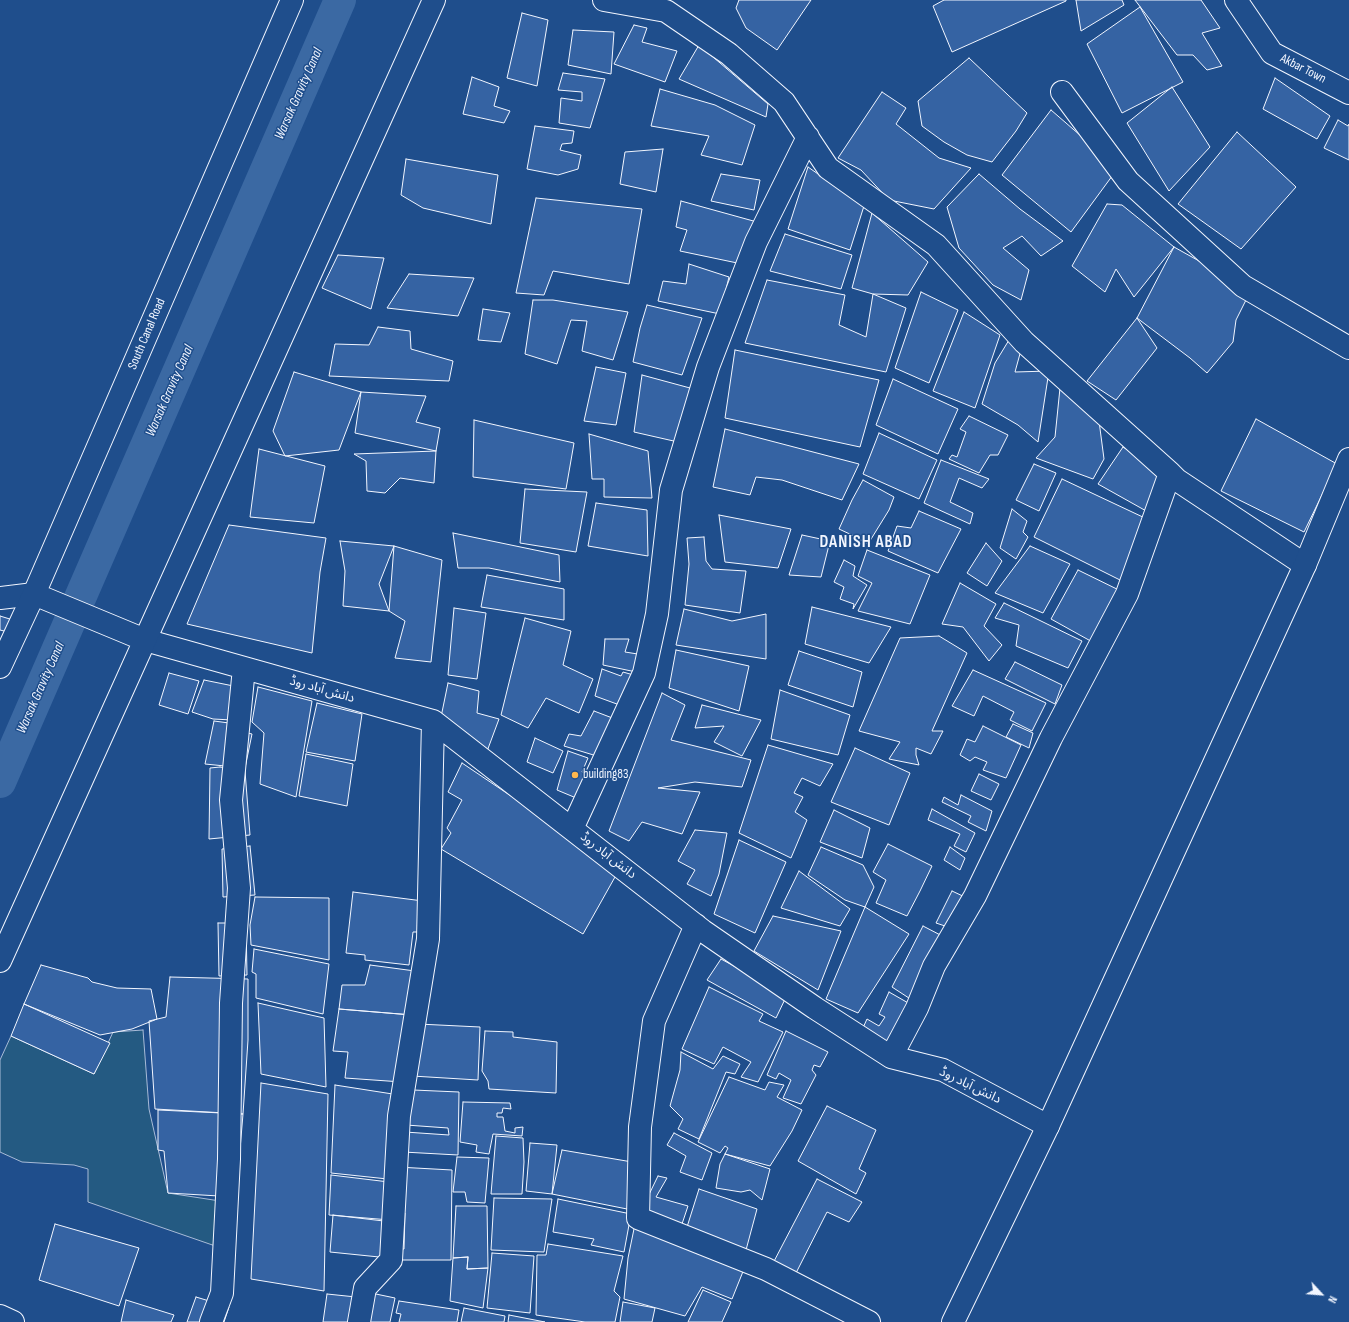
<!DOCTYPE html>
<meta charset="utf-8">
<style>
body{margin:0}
#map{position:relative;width:1349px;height:1322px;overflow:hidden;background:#1f4e8c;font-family:"Sofia Sans Condensed",sans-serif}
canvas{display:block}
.north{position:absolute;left:1301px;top:1274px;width:40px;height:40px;-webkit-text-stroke:3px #1f4e8c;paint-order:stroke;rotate:116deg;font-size:11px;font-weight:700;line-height:16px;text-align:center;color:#f2f6ff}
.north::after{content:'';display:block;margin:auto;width:14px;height:18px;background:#f2f6ff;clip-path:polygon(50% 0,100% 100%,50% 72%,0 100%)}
</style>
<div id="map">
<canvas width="1349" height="1322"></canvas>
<div class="north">N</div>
</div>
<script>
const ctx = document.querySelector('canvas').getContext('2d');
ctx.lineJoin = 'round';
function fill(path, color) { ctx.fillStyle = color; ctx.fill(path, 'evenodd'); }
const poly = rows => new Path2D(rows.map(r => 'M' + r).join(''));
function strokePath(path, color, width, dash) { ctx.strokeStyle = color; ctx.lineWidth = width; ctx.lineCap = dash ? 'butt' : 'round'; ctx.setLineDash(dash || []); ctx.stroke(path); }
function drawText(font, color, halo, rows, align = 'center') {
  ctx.font = font + ' "Sofia Sans Condensed","Noto Sans Arabic",sans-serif'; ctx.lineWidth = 3; ctx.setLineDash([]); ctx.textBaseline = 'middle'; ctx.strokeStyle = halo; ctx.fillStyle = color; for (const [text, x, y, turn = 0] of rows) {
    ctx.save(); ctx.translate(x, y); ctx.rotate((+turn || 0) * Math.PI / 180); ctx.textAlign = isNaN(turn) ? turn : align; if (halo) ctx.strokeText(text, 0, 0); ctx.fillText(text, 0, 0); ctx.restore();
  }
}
const green = poly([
 [143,1030,149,1109,168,1193,233,1203,224,1249,88,1202,88,1169,74,1165,22,1162,0,1152,0,1060,11,1036,94,1074,113,1032,143,1030]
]);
const canal = poly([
 [0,782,340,0]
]);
const building = poly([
 [739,0,811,0,777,50,746,28,736,8,739,0],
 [944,0,1066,0,1066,1,952,52,933,6,944,0],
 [1076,0,1122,0,1124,5,1081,31,1076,0],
 [1135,0,1201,0,1220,28,1202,33,1222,66,1207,70,1193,55,1177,55,1135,0],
 [1140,7,1183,82,1122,113,1087,44,1140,7],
 [522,13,548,20,537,86,507,78,522,13],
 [634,25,647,28,642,42,677,51,665,82,614,64,634,25],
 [573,30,614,32,611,74,568,65,573,30],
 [699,45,768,104,766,117,679,79,699,45],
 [969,58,1027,113,1016,131,992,162,967,155,944,142,922,126,918,101,969,58],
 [563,73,605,79,590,128,559,123,561,98,582,101,582,92,558,90,563,73],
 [472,77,499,87,494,106,510,111,504,123,463,114,472,77],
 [1275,78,1330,116,1317,139,1263,109,1275,78],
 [1172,87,1210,147,1169,191,1127,123,1172,87],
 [660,89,715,105,755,125,742,165,701,155,709,136,651,126,660,89],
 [882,92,906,108,896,124,939,158,971,168,934,209,889,200,861,170,838,158,882,92],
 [1051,110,1118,168,1071,232,1002,175,1051,110],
 [1338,120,1348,126,1349,124,1349,160,1324,148,1338,120],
 [535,126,574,131,572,143,562,144,560,150,581,155,578,169,558,175,527,169,535,126],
 [1237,132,1296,187,1241,249,1178,204,1237,132],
 [663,149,656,192,620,184,625,152,663,149],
 [406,159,498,175,491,224,423,208,401,195,406,159],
 [808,167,864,206,850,250,788,229,808,167],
 [721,174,760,180,754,210,711,201,721,174],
 [979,174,1020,209,1063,241,1041,256,1022,236,1003,248,1029,270,1021,300,993,285,959,248,947,207,979,174],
 [536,198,642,209,629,284,553,271,544,295,516,293,536,198],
 [681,201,757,222,742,264,680,251,687,230,676,227,681,201],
 [1107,204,1122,205,1174,247,1134,297,1116,269,1105,292,1072,266,1107,204],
 [872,213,928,262,908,295,873,294,852,288,872,213],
 [785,234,852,255,841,289,770,271,785,234],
 [1174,247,1251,290,1236,320,1233,342,1207,373,1190,358,1137,318,1174,247],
 [338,255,384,258,371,309,322,288,338,255],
 [689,264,729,277,720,314,658,301,663,281,686,284,689,264],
 [409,274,474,278,458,316,387,308,409,274],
 [767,280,845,295,839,325,866,337,873,294,906,308,886,372,745,343,767,280],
 [921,292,958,310,929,383,895,368,921,292],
 [533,300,553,300,628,312,613,360,582,351,587,321,571,320,557,364,525,354,533,300],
 [647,305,702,318,682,375,633,362,640,328,647,305],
 [483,309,510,313,501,342,478,340,483,309],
 [964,312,1000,335,975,408,933,391,964,312],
 [1137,318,1157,348,1116,400,1087,381,1137,318],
 [378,327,410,331,411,349,453,361,449,381,329,376,335,344,369,345,378,327],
 [1009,340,1021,350,1015,372,1049,371,1038,442,1018,425,982,404,995,363,1009,340],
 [735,350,879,380,860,447,725,418,735,350],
 [596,367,626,373,616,425,584,421,596,367],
 [294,372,361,392,339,450,285,456,273,431,294,372],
 [642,375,690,388,678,442,634,432,642,375],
 [893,379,958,409,938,454,876,425,893,379],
 [1060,388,1099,421,1104,459,1093,479,1036,458,1055,437,1060,388],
 [361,392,426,396,416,422,440,428,436,451,355,433,361,392],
 [969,416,1008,435,998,455,990,455,979,473,949,459,952,455,957,457,966,432,960,429,969,416],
 [1256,419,1337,464,1304,532,1221,491,1256,419],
 [474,420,574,443,566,489,473,477,474,420],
 [725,429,859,464,842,500,782,480,756,477,750,495,713,487,725,429],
 [879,433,937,460,919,499,863,474,879,433],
 [589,434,648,451,652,498,604,497,604,479,592,479,589,434],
 [1123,447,1164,474,1148,512,1098,484,1123,447],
 [259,449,325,466,314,523,250,517,259,449],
 [436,451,434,483,400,478,385,493,367,491,366,461,354,454,436,451],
 [941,460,989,479,982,488,959,478,950,502,973,513,970,524,924,503,941,460],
 [1034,464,1056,473,1039,511,1016,500,1034,464],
 [1062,479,1147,519,1124,582,1034,537,1062,479],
 [863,480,894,497,889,510,868,544,854,536,839,529,852,500,863,480],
 [525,489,587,492,576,552,520,543,525,489],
 [596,503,647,510,648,556,588,546,596,503],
 [1012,509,1027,521,1023,532,1028,537,1016,559,1000,548,1012,509],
 [919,511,961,529,938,573,888,551,897,526,911,528,919,511],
 [719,515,791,529,778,568,725,562,719,515],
 [229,525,326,538,320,572,312,653,187,624,229,525],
 [453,533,559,555,560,582,489,568,458,568,453,533],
 [802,535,830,541,821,577,789,575,802,535],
 [704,537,706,561,712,569,746,571,740,613,685,605,689,564,687,538,704,537],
 [340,541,394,546,379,584,389,611,343,606,345,571,340,541],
 [986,543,1002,561,987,586,967,573,986,543],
 [394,546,442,560,431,662,395,658,405,621,389,611,394,546],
 [1030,546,1070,564,1043,613,995,593,1030,546],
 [867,550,930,575,910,624,858,611,872,583,858,576,867,550],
 [844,560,855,566,853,576,867,585,853,609,854,604,840,599,844,587,834,582,844,560],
 [1078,570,1127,594,1096,644,1051,619,1078,570],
 [487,575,564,589,564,620,481,607,487,575],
 [960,583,996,604,984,626,1002,645,989,661,963,627,942,624,960,583],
 [1004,603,1082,641,1068,668,1016,646,1019,625,995,618,1004,603],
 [812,607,891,627,869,663,805,644,812,607],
 [454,608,486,613,477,679,448,675,454,608],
 [684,609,732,621,766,614,766,659,676,645,684,609],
 [0,616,13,620,8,632,0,630,0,616],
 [525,618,571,631,563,665,593,679,579,713,546,698,528,728,501,715,525,618],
 [939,636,967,653,932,731,943,731,931,754,916,748,916,755,919,765,889,759,900,742,859,731,900,638,939,636],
 [605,639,629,639,625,652,644,655,636,672,603,665,605,639],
 [676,650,749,666,739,711,669,688,676,650],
 [799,651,862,672,853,707,788,685,799,651],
 [1015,662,1062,685,1055,704,1005,679,1015,662],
 [602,669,621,676,623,672,637,676,625,707,595,696,602,669],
 [973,670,1046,703,1032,731,1010,720,1014,712,983,696,974,716,952,706,973,670],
 [169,673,199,681,188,714,159,705,169,673],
 [204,680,253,690,232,720,213,719,192,712,204,680],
 [448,683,479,691,477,713,499,719,486,754,440,722,448,683],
 [258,687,312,701,296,797,260,784,264,733,252,722,258,687],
 [780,690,850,715,838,755,771,739,780,690],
 [662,693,685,705,671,740,751,760,742,787,695,782,658,788,700,792,682,834,642,822,629,841,609,831,662,693],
 [317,703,362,714,355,761,306,752,317,703],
 [702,705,761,720,742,756,714,742,724,726,695,728,702,705],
 [594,711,615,719,600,757,564,746,569,734,581,736,594,711],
 [214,721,229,723,230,729,252,734,245,768,205,764,214,721],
 [1013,724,1033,733,1029,748,1006,737,1013,724],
 [983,726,1021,745,1006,778,983,770,987,762,975,757,970,761,960,755,967,739,975,742,983,726],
 [535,738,563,751,553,773,527,762,535,738],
 [768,745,833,764,820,786,802,778,794,793,803,797,795,812,807,820,791,858,739,833,768,745],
 [855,748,910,773,889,825,831,802,855,748],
 [568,751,588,758,582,772,595,778,581,800,557,790,568,751],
 [306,754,353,764,347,806,299,796,306,754],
 [462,763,557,827,607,864,615,877,583,934,441,849,451,833,447,828,462,800,448,792,462,763],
 [220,767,245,771,250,835,209,839,210,768,220,767],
 [979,774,999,784,991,800,971,791,979,774],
 [961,795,992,811,986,831,968,822,971,816,942,802,944,797,958,805,961,795],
 [932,809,975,833,966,852,954,846,960,834,928,820,932,809],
 [834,810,870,828,862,858,820,842,834,810],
 [695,830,727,833,719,874,711,896,687,884,695,870,678,861,695,830],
 [739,840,786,862,755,933,714,914,739,840],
 [888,844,932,866,920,891,907,916,876,903,886,880,873,872,888,844],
 [250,846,255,895,223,897,222,849,250,846],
 [821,847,863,865,874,887,865,907,845,900,808,875,821,847],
 [950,847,965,858,960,870,944,860,950,847],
 [799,871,850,909,840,926,781,908,799,871],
 [952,891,967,898,951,928,936,923,952,891],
 [353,892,423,901,418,932,413,932,409,965,365,960,365,955,346,953,353,892],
 [255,897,329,898,329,960,251,945,250,925,255,897],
 [865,907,909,934,858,1013,826,999,865,907],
 [773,916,841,931,818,990,754,951,773,916],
 [218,923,246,923,247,975,219,976,218,923],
 [923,926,948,939,915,1002,892,987,923,926],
 [254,949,329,964,323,1014,256,998,256,974,252,972,254,949],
 [721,959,787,995,776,1018,707,980,721,959],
 [41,965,88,978,92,982,117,988,151,989,157,1019,132,1029,100,1035,24,1004,41,965],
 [370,965,415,971,412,1015,339,1009,342,985,365,985,370,965],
 [170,977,248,979,248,1040,243,1114,155,1109,149,1021,166,1017,170,977],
 [709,987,763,1014,759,1021,783,1032,758,1082,741,1077,751,1062,723,1047,714,1064,682,1049,709,987],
 [889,992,917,1008,895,1049,862,1030,867,1019,879,1026,885,1017,879,1014,889,992],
 [258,1003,324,1018,326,1087,261,1074,258,1003],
 [24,1004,110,1043,94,1074,11,1036,24,1004],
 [339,1009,412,1015,402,1082,345,1078,348,1052,333,1051,339,1009],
 [418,1024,480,1027,478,1080,412,1076,418,1024],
 [485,1031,513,1032,513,1037,557,1042,556,1093,489,1089,488,1081,482,1071,485,1031],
 [786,1031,828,1052,820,1067,814,1065,812,1070,816,1075,801,1104,783,1098,791,1080,779,1073,776,1079,767,1075,786,1031],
 [681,1052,713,1069,723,1056,740,1064,735,1074,726,1072,699,1139,678,1129,683,1119,670,1106,680,1070,681,1052],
 [729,1077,765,1090,769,1082,784,1085,777,1097,802,1110,792,1131,770,1166,725,1154,728,1148,725,1146,720,1153,698,1142,729,1077],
 [261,1083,328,1094,324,1291,251,1279,261,1083],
 [335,1085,399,1095,397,1180,331,1173,335,1085],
 [413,1090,459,1092,458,1155,403,1152,405,1132,449,1135,448,1128,406,1125,413,1090],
 [463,1102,510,1103,511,1109,503,1108,502,1113,497,1113,497,1117,503,1117,505,1131,515,1133,515,1128,523,1127,522,1136,493,1134,489,1154,476,1152,477,1145,460,1142,463,1102],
 [827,1106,876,1130,859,1169,866,1173,856,1194,798,1161,827,1106],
 [158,1110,243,1114,236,1197,168,1193,164,1151,158,1150,158,1110],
 [674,1133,712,1153,702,1180,680,1172,686,1156,667,1145,674,1133],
 [496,1136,523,1138,524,1162,522,1194,491,1194,496,1136],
 [530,1143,557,1145,552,1194,526,1191,530,1143],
 [562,1150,638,1163,632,1210,552,1194,562,1150],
 [725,1154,770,1169,762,1200,750,1190,741,1192,716,1188,720,1164,725,1154],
 [457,1157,489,1158,485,1203,467,1202,465,1192,453,1192,457,1157],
 [397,1167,452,1170,451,1260,391,1260,392,1248,404,1249,405,1213,397,1211,397,1167],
 [331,1175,389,1182,390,1220,329,1215,331,1175],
 [658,1176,667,1178,656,1197,688,1206,681,1227,640,1213,658,1176],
 [817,1179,862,1202,849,1222,827,1212,796,1273,771,1267,817,1179],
 [699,1189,757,1209,746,1250,687,1227,699,1189],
 [494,1198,552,1199,544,1252,491,1250,494,1198],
 [558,1199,631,1214,624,1252,591,1245,594,1239,553,1232,558,1199],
 [456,1206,487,1206,488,1268,467,1269,468,1257,453,1258,456,1206],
 [333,1215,392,1222,389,1258,330,1252,333,1215],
 [55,1224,139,1248,119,1306,39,1280,55,1224],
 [635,1224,746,1264,732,1299,702,1287,685,1316,624,1299,628,1258,635,1224],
 [548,1244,623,1256,614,1291,620,1297,615,1322,585,1322,536,1315,537,1255,546,1255,548,1244],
 [492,1253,534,1256,530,1313,487,1308,492,1253],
 [468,1257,467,1269,488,1268,483,1308,450,1301,453,1258,468,1257],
 [703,1290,731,1302,722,1322,688,1322,703,1290],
 [371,1293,395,1298,390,1322,368,1322,371,1293],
 [327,1294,356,1297,359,1322,323,1322,327,1294],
 [196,1297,229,1307,224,1322,187,1322,196,1297],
 [126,1300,174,1315,171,1322,121,1322,126,1300],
 [399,1301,459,1310,457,1322,399,1322,401,1314,396,1313,399,1301],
 [623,1302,655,1308,652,1322,620,1322,623,1302],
 [464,1308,505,1316,504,1322,461,1322,464,1308],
 [509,1315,545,1322,508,1322,509,1315]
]);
const street = poly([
 [604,0,666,11,729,54,784,102,828,168,936,245,1024,342,1170,473,1177,480,1305,565],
 [1236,0,1272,53,1349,93],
 [1062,92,1128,181,1243,286,1349,348],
 [0,598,34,594],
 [145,640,433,721,703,931,815,1008,891,1057,943,1070,1048,1126],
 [572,829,644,673,657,614,671,490,708,367,756,242,808,137],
 [696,925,654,1021,640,1127,638,1218,766,1269,869,1322],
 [891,1057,917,1008,934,966,975,896,1051,738,1127,594,1170,473],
 [0,1316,13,1322],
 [211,1322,222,1293,229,1159,231,1003,239,888,231,800,244,668],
 [359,1322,365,1288,391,1260,399,1116,428,939,433,721]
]);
const secondary = poly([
 [34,594,145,640],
 [0,667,34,594,292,0],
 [0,961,434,0],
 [953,1322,1048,1126,1305,565,1349,459]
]);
const markers = [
 [575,775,4,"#ffb74d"]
];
const streetNames = [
 ["Akbar Town",1303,69,27],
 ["South Canal Road",147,334,-67],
 ["دانش آباد روڈ",322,690,16],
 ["دانش آباد روڈ",608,856,38],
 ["دانش آباد روڈ",970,1086,26]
];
const poiNames = [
 ["building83",583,775]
];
const waterNames = [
 ["Warsak Gravity Canal",299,94,-66],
 ["Warsak Gravity Canal",170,391,-66],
 ["Warsak Gravity Canal",41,688,-66]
];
const districtNames = [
 ["DANISH ABAD",866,543]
];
fill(green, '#245a82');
strokePath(green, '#a8bbd7', 1);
strokePath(canal, '#3b69a3', 32);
fill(building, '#3563a3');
strokePath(building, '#f2f6ff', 1);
strokePath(street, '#f2f6ff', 24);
strokePath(secondary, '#f2f6ff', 24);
strokePath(street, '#1f4e8c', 22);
strokePath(secondary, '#1f4e8c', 22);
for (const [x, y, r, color] of markers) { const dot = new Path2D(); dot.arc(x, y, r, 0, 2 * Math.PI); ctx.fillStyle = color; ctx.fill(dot); strokePath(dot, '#1f4e8c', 1.5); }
drawText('13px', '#f2f6ff', '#1f4e8c', streetNames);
drawText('13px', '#f2f6ff', '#1f4e8c', poiNames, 'left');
drawText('italic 14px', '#f2f6ff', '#1f4e8c', waterNames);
ctx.letterSpacing = '1px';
drawText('bold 17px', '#f2f6ff', '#1f4e8c', districtNames);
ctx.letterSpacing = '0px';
</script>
